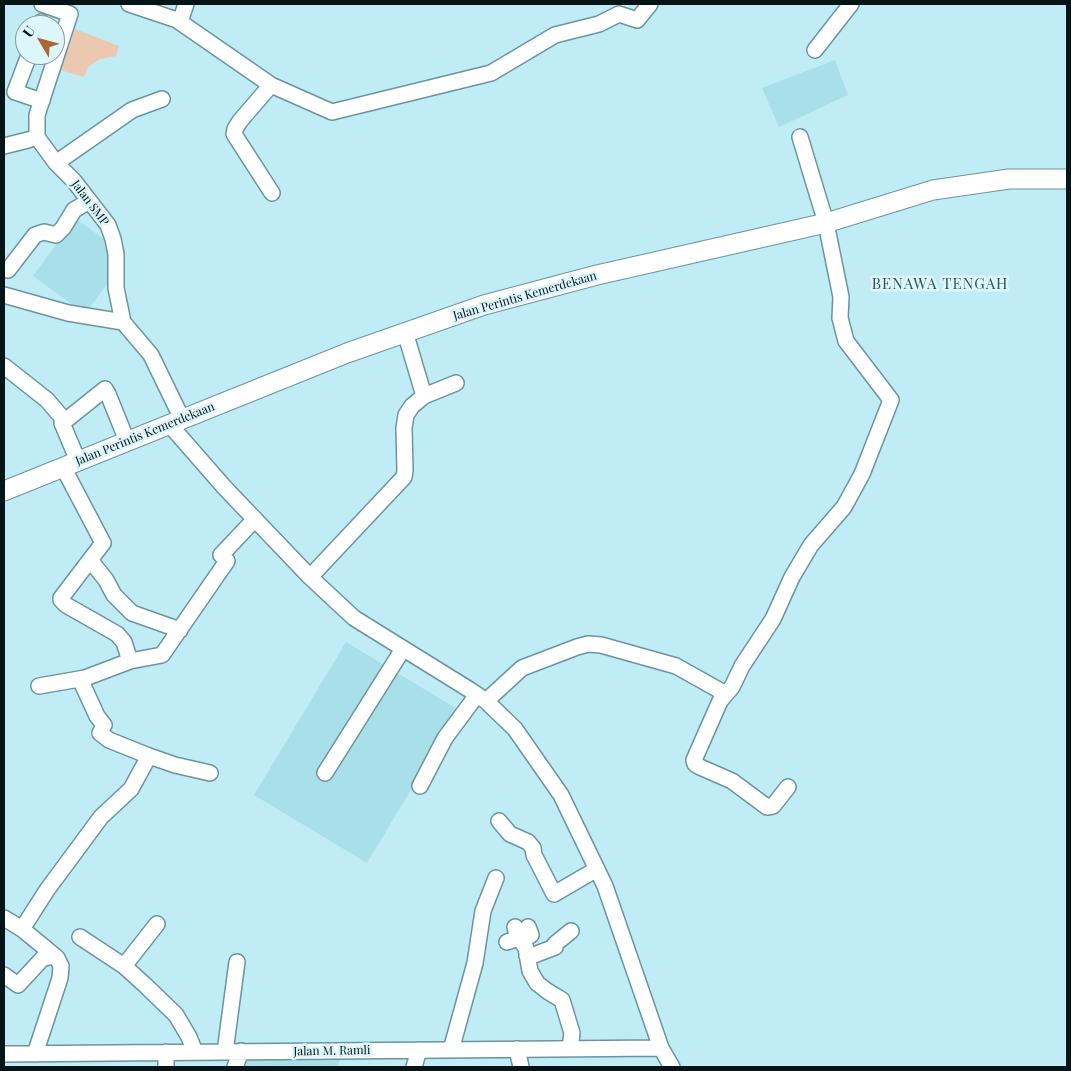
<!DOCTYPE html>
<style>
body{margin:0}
#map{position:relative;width:1071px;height:1071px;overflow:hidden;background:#c0ecf6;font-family:"Playfair Display",serif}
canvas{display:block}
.frame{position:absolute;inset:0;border:5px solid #041417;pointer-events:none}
.north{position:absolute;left:15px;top:15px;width:50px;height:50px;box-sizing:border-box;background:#dcf6fc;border:1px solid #869ca0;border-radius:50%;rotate:307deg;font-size:14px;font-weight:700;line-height:20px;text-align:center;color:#041417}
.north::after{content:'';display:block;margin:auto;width:18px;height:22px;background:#a86831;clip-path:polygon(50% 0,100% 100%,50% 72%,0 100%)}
</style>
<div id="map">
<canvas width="1071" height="1071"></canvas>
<div class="frame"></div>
<div class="north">U</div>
</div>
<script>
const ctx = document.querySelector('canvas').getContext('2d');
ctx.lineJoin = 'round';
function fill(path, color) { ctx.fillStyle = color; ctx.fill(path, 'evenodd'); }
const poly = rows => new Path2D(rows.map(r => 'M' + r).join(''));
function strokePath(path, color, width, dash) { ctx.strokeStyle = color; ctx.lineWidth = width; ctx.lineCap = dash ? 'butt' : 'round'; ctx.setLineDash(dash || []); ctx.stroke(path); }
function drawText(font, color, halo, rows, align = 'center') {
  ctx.font = font + ' "Playfair Display",serif'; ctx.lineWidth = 5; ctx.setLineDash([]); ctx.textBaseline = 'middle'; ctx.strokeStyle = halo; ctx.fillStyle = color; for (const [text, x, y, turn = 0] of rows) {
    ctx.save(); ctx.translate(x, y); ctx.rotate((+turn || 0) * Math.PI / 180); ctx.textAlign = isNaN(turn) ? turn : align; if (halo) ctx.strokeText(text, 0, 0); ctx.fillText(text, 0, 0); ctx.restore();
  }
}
const built = poly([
 [835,60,848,95,779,127,762,88],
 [75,218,108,242,110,280,85,314,33,276],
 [346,642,459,710,367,863,254,795],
 [242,1055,342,1056,337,1067,237,1067]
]);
const green = poly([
 [75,29,119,46,116,56,100,59,88,67,84,77,60,70]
]);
const minor = poly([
 [42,4,70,14,37,115,37,137,56,163,74,181,108,225,113,239,116,254,116,288,123,322,151,355,182,419],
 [129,4,177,20,271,85,332,112,491,73,555,35,599,24,619,14,637,20,650,4],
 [180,22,186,4],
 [40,25,41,22],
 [815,50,851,4],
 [29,55,15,92,42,101],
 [271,85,240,121,235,129,234,134,272,193],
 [4,146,28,140,37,137],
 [56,163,132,110,162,99],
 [8,270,35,235,44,232,56,235,63,228,74,210,89,201],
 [4,295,68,313,123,322],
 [405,332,424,396],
 [4,366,47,400,65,421,62,423,78,461],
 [65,421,105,389,108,394,127,441],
 [169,424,225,488,310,577,354,618,470,690,486,701,515,729,561,795,605,886,661,1048,672,1067],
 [63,467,103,543,61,598,61,600,66,605,117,634,124,642,130,661],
 [90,560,106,580,114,595,132,613,180,630],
 [310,577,404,477,405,471,404,428,406,415,412,406,424,396,456,383],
 [80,679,97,716,104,725,100,733,109,740,149,756,175,765,210,773],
 [39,686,85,678,130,661,162,655,227,561,221,555,255,519],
 [486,701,522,668,577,647,588,644,601,645,676,666,726,694],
 [325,773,403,649],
 [420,786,445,738,477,695],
 [788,787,773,806,767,807,732,781,700,767,695,764,694,760,720,701,732,687,742,666,773,619,792,577,811,545,844,507,862,474,891,400,846,341,840,318,841,297,826,223,800,137],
 [499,821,510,834,528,842,533,848,534,855,554,894,597,869],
 [4,918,22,929,44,947,57,958,61,966,60,978,35,1054],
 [515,927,517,935,526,948,530,971,537,983,547,991,562,1000,572,1033,570,1049],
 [22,929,47,890,101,817,131,789,149,756],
 [80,937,124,966,145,985,176,1015,189,1037,195,1052],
 [507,942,519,938,523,939,531,935,528,927],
 [527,956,534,955,555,947,555,944,571,931],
 [124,966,157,924],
 [4,975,18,985,43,958,55,956],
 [517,1049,521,1067],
 [451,1050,475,963,483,911,496,878],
 [166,1052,166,1067],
 [225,1052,237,962],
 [4,1054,661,1048],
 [235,1067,241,1051],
 [414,1067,419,1050]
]);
const major = poly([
 [4,491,347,353,484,305,597,275,826,223,933,190,1009,179,1067,179]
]);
const streetNames = [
 ["Jalan SMP",90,203,53],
 ["Jalan Perintis Kemerdekaan",525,296,-16],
 ["Jalan Perintis Kemerdekaan",145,434,-22],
 ["Jalan M. Ramli",332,1051,-1]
];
const quarterNames = [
 ["BENAWA TENGAH",940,284]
];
fill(built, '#a9dfe9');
fill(green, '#ebc8af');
strokePath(minor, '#6b959d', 18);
strokePath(major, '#6b959d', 21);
strokePath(minor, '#fff', 15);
strokePath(major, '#fff', 19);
drawText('12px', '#041417', '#dcf6fc', streetNames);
ctx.letterSpacing = '1px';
drawText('15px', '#2b545c', '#dcf6fc', quarterNames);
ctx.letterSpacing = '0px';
</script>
